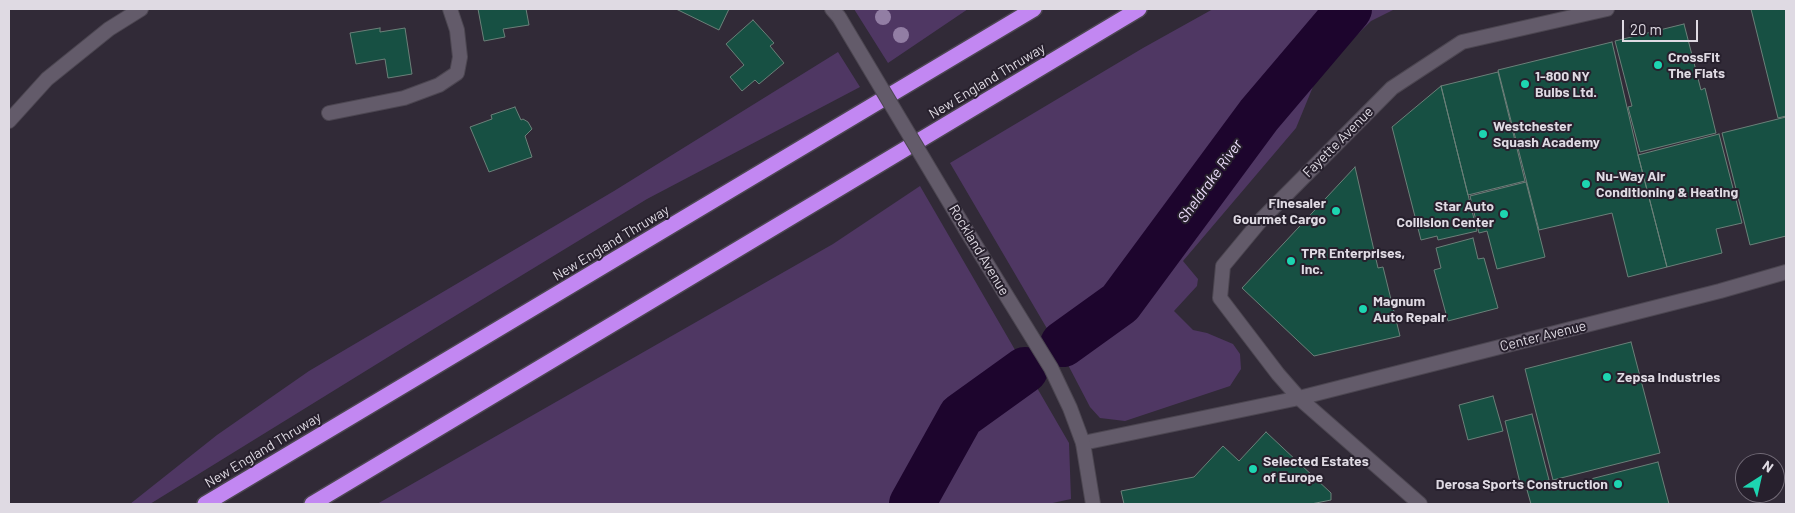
<!DOCTYPE html>
<style>
body{margin:0}
#map{position:relative;width:1795px;height:513px;overflow:hidden;background:#312a37;font-family:Barlow,sans-serif}
canvas{display:block}
.frame{position:absolute;inset:0;border:10px solid #dfdae3;pointer-events:none}
.north{position:absolute;left:1735px;top:453px;width:50px;height:50px;box-sizing:border-box;background:#27202d;border:1px solid #716a76;border-radius:50%;rotate:35deg;font-size:14px;font-weight:700;line-height:20px;text-align:center;color:#dfdae3}
.north::after{content:'';display:block;margin:auto;width:18px;height:22px;background:#1dd5b1;clip-path:polygon(50% 0,100% 100%,50% 72%,0 100%)}
.scale{position:absolute;left:1622px;top:20px;width:76px;height:22px;box-sizing:border-box;border:2px solid #dfdae3;border-top:0;padding-left:6px;font-size:15px;line-height:18px;white-space:nowrap;color:#dfdae3;-webkit-text-stroke:4px #27202d;paint-order:stroke}
</style>
<div id="map">
<canvas width="1795" height="513"></canvas>
<div class="frame"></div>
<div class="north">N</div>
<div class="scale">20 m</div>
</div>
<script>
const ctx = document.querySelector('canvas').getContext('2d');
ctx.lineJoin = 'round';
function fill(path, color) { ctx.fillStyle = color; ctx.fill(path, 'evenodd'); }
const poly = rows => new Path2D(rows.map(r => 'M' + r).join(''));
function strokePath(path, color, width, dash) { ctx.strokeStyle = color; ctx.lineWidth = width; ctx.lineCap = dash ? 'butt' : 'round'; ctx.setLineDash(dash || []); ctx.stroke(path); }
function drawText(font, color, halo, rows, align = 'center') {
  ctx.font = font + ' Barlow,sans-serif'; ctx.lineWidth = 4; ctx.setLineDash([]); ctx.textBaseline = 'middle'; ctx.strokeStyle = halo; ctx.fillStyle = color; for (const [text, x, y, turn = 0] of rows) {
    ctx.save(); ctx.translate(x, y); ctx.rotate((+turn || 0) * Math.PI / 180); ctx.textAlign = isNaN(turn) ? turn : align; if (halo) ctx.strokeText(text, 0, 0); ctx.fillText(text, 0, 0); ctx.restore();
  }
}
const green = poly([
 [854,9,968,9,888,63],
 [1213,9,1395,9,1371,21,1319,72,1296,128,1183,261,1198,279,1197,286,1174,311,1193,330,1207,333,1233,344,1240,354,1241,369,1230,386,1125,421,1100,418,1090,407,1066,361,950,163,1143,48],
 [838,52,860,87,647,199,432,330,150,504,130,504,217,435,309,371,614,191],
 [920,186,1069,443,1071,499,1048,504,377,504,833,244]
]);
const river = poly([
 [1063,344,1120,303,1259,115,1349,9],
 [912,504,961,416,1025,370]
]);
const building = poly([
 [478,9,526,9,529,25,503,29,505,37,484,41,478,9],
 [676,9,729,9,719,30,676,9],
 [1751,9,1786,9,1786,116,1778,118,1751,9],
 [753,20,774,43,770,46,784,63,759,84,755,80,742,91,730,77,744,65,726,44,753,20],
 [1684,24,1701,90,1705,88,1716,133,1640,152,1628,107,1632,106,1615,41,1684,24],
 [380,28,380,32,405,28,412,74,388,78,385,59,356,64,350,33,380,28],
 [1612,42,1638,155,1667,267,1628,277,1612,213,1539,230,1498,70,1612,42],
 [1498,72,1525,181,1468,195,1441,86,1498,72],
 [1441,86,1477,231,1438,240,1437,236,1421,240,1392,127,1441,86],
 [515,107,521,120,523,119,528,122,532,129,525,136,532,157,489,172,470,127,492,119,491,115,515,107],
 [1786,117,1786,236,1750,245,1722,133,1786,117],
 [1719,134,1742,223,1716,229,1722,253,1667,267,1638,155,1719,134],
 [1355,167,1378,268,1383,267,1400,336,1314,356,1242,288,1355,167],
 [1526,182,1545,257,1497,269,1487,231,1479,233,1470,196,1526,182],
 [1473,238,1478,259,1484,258,1498,308,1448,321,1434,270,1441,268,1436,248,1473,238],
 [1631,342,1660,453,1553,480,1525,369,1631,342],
 [1493,396,1503,431,1468,440,1459,405,1493,396],
 [1532,414,1549,480,1521,487,1505,421,1532,414],
 [1266,432,1331,493,1331,500,1311,504,1124,504,1121,491,1194,477,1223,446,1239,461,1266,432],
 [1658,462,1669,504,1531,504,1527,490,1546,485,1548,487,1563,483,1563,486,1658,462]
]);
const service = poly([
 [329,113,404,98,439,85,457,73,460,57,457,30,450,9]
]);
const minor = poly([
 [9,121,47,79,109,29,141,9],
 [1083,443,1299,398,1720,291,1786,272],
 [1420,504,1299,398,1278,374,1220,298,1223,266,1262,219,1392,88,1462,42,1607,9]
]);
const tertiary = poly([
 [832,9,839,17],
 [966,230,1051,368,1070,408,1083,443,1093,504]
]);
const motorway = poly([
 [205,504,1034,9],
 [312,504,1139,9]
]);
const tertiaryBridge = poly([
 [839,17,966,230]
]);
const trees = [
 [883,17],
 [901,35]
];
const markers = [
 [1658,65,5,"#1dd5b1"],
 [1525,84,5,"#1dd5b1"],
 [1483,134,5,"#1dd5b1"],
 [1586,184,5,"#1dd5b1"],
 [1336,211,5,"#1dd5b1"],
 [1504,214,5,"#1dd5b1"],
 [1291,261,5,"#1dd5b1"],
 [1363,309,5,"#1dd5b1"],
 [1607,377,5,"#1dd5b1"],
 [1253,469,5,"#1dd5b1"],
 [1618,484,5,"#1dd5b1"]
];
const poiNames = [
 ["CrossFit",1668,57],
 ["The Flats",1668,73],
 ["1-800 NY",1535,76],
 ["Bulbs Ltd.",1535,92],
 ["Westchester",1493,126],
 ["Squash Academy",1493,142],
 ["Nu-Way Air",1596,176],
 ["Conditioning & Heating",1596,192],
 ["Finesaler",1326,203,"right"],
 ["Gourmet Cargo",1326,219,"right"],
 ["Star Auto",1494,206,"right"],
 ["Collision Center",1494,222,"right"],
 ["TPR Enterprises,",1301,253],
 ["Inc.",1301,269],
 ["Magnum",1373,301],
 ["Auto Repair",1373,317],
 ["Zepsa Industries",1617,377],
 ["Selected Estates",1263,461],
 ["of Europe",1263,477],
 ["Derosa Sports Construction",1608,484,"right"]
];
const streetNames = [
 ["New England Thruway",987,81,-31],
 ["Fayette Avenue",1338,142,-45],
 ["New England Thruway",611,243,-31],
 ["Rockland Avenue",979,250,59],
 ["Center Avenue",1543,336,-14],
 ["New England Thruway",263,450,-31]
];
const waterNames = [
 ["Sheldrake River",1210,181,-54]
];
fill(green, '#4f3763');
strokePath(river, '#1d052d', 46);
fill(building, '#175043');
strokePath(building, '#6b8079', 1);
strokePath(service, '#4c4651', 16);
strokePath(minor, '#4c4651', 16);
strokePath(tertiary, '#4c4651', 16);
strokePath(motorway, '#4c4651', 18);
strokePath(service, '#635b6a', 14);
strokePath(minor, '#635b6a', 14);
strokePath(tertiary, '#635b6a', 14);
strokePath(motorway, '#c287f2', 15);
strokePath(tertiaryBridge, '#4c4651', 16, []);
strokePath(tertiaryBridge, '#635b6a', 14);
ctx.fillStyle = '#927ea4';
for (const [x, y] of trees) { ctx.beginPath(); ctx.arc(x, y, 8, 0, 2 * Math.PI); ctx.fill(); }
for (const [x, y, r, color] of markers) { const dot = new Path2D(); dot.arc(x, y, r, 0, 2 * Math.PI); ctx.fillStyle = color; ctx.fill(dot); strokePath(dot, '#27202d', 2); }
drawText('bold 14px', '#dfdae3', '#27202d', poiNames, 'left');
drawText('14px', '#dfdae3', '#27202d', streetNames);
drawText('italic 15px', '#ecddfb', '#27202d', waterNames);
</script>
